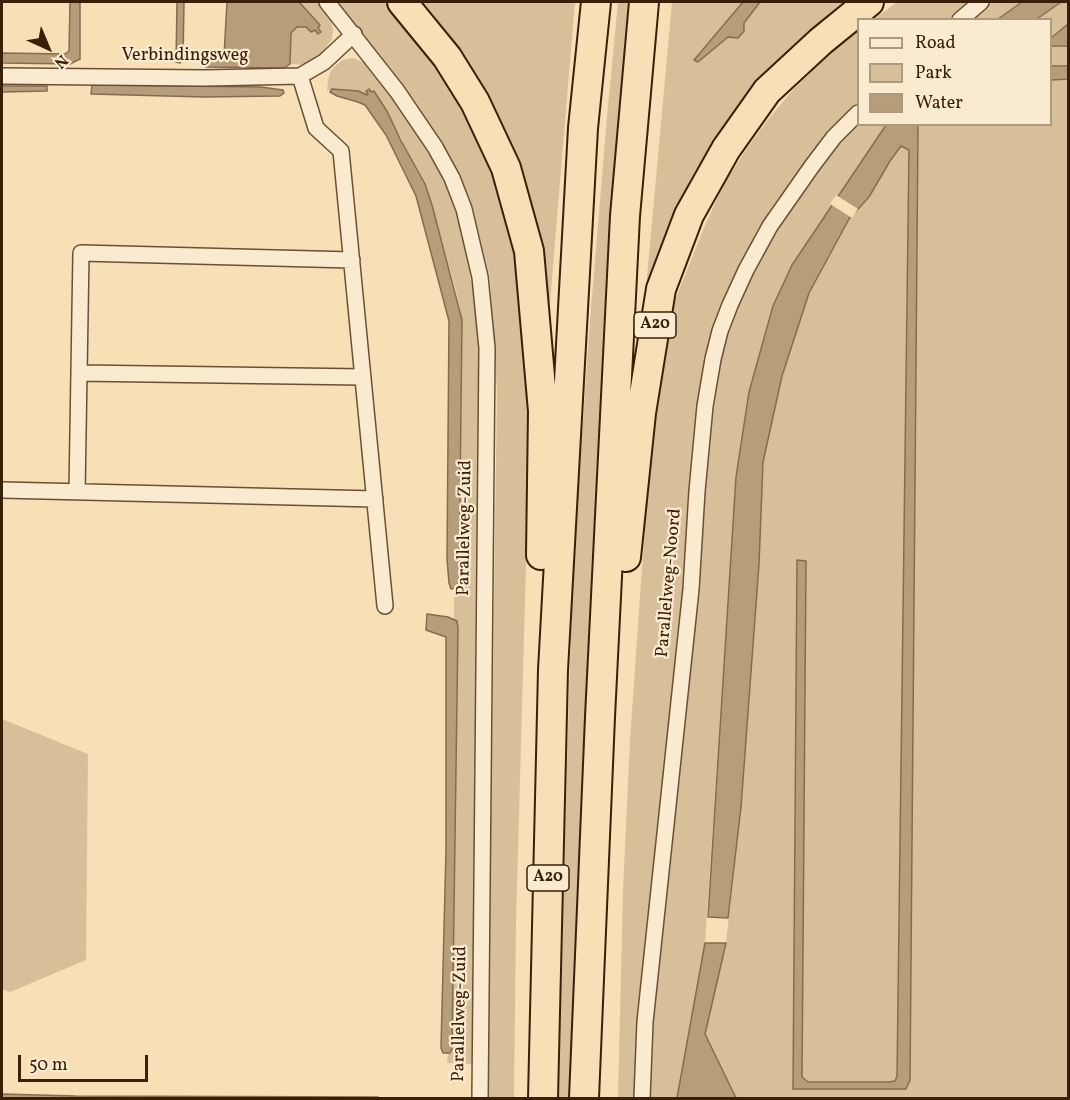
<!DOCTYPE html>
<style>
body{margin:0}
#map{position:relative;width:1070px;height:1100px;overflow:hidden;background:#f7dfb6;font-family:Vollkorn,serif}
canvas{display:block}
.frame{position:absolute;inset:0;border:3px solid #3a2009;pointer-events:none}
.legend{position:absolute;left:857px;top:18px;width:195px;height:108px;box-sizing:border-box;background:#faead0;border:2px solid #ad9980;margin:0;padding:8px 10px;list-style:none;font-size:18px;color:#3a2009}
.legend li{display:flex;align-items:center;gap:12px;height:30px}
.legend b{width:30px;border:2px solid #ad9980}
.north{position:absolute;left:18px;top:18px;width:60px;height:60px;-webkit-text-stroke:4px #faead0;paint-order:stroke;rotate:136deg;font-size:16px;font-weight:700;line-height:24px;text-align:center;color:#3a2009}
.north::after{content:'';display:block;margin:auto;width:21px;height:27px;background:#3a2009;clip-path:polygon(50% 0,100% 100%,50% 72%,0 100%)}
.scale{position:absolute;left:18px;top:1055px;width:130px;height:27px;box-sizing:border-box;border:3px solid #3a2009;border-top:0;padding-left:8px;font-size:18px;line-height:21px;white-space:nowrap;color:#3a2009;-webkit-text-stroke:4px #faead0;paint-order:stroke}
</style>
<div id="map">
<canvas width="1070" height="1100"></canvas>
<div class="frame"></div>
<ul class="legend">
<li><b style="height:8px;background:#faead0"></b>Road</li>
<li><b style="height:16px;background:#d7bf99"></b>Park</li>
<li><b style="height:16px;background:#b79e7b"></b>Water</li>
</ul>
<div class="north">N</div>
<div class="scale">50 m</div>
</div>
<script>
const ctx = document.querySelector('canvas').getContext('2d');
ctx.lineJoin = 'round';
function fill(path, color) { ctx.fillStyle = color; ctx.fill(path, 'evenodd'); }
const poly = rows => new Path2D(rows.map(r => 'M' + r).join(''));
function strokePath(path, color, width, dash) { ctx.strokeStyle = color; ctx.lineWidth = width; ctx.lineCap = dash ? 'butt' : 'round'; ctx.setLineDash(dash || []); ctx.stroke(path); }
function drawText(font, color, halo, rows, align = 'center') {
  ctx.font = font + ' Vollkorn,serif'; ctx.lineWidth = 4.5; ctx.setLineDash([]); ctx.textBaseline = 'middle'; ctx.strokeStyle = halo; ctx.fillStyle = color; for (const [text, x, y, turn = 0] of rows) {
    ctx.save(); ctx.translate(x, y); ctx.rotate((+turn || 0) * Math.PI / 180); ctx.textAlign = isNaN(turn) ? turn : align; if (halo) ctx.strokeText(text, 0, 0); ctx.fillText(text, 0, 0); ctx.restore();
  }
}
const green = poly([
 [299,2,319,2,331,17,333,31,332,39,321,54,308,65,290,64,291,33,298,27,306,27,314,30,320,24],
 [336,2,385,2,410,33,443,77,482,139,513,230,530,422,516,922,514,1098,487,1098,497,392,490,278,472,205,459,175,440,142,401,86,379,55],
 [411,2,575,2,549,314,547,314,542,271],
 [618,2,630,2,609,234,604,394,572,1098,557,1098,573,566,590,321,607,117],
 [672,2,743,2,694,59,698,62,744,23,760,2,858,2,762,90,641,343],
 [897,2,971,2,950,19,873,20],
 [991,2,1022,2,998,19,970,20],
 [1061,2,1068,2,1068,24,1051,38,1050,20,1037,20],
 [858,31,858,102,842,119,806,161,770,210,740,266,724,303,690,490,683,589,661,816,647,920,639,1014,635,1098,618,1098,623,890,630,740,645,525,654,432,661,378,675,300,706,223,724,184,746,150,766,122,792,91,836,48],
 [1051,46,1068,46,1068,66,1051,66],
 [353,58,363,62,390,94,428,152,445,182,457,214,466,247,473,293,478,344,478,393,472,1064,447,1063,448,1053,450,1052,452,1049,458,628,457,622,454,620,454,588,457,588,459,581,462,320,456,290,432,205,425,184,400,139,388,113,369,94,367,95,358,91,332,89,327,91,328,80,331,70,342,60],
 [1068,79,1068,1098,736,1098,705,1034,726,943,741,807,759,564,763,462,782,376,809,293,849,219,869,197,890,161,901,145,909,150,897,1076,895,1081,889,1082,808,1082,802,1077,806,561,797,560,793,1089,907,1089,910,1080,918,125,1050,124,1051,80],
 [858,122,858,124,886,125,831,207,773,306,749,392,736,477,705,943,677,1098,649,1098,651,1022,674,817,697,590,712,406,720,359,736,307,752,272,775,230,818,171],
 [2,719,88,754,86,960,10,992,2,989]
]);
const water = poly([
 [70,2,80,2,80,59,70,64,2,63,2,53,65,54,69,51,70,2],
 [177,2,184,2,183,60,180,63,176,62,177,2],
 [227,2,299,2,320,25,318,28,321,32,318,34,315,30,311,32,306,27,297,27,291,33,290,64,284,68,206,67,207,57,224,56,227,2],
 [743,2,760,2,744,23,744,31,738,38,728,37,698,62,694,60,743,2],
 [1022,2,1061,2,1037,19,998,19,1022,2],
 [1068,24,1068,46,1051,46,1051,38,1068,24],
 [1050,66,1068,66,1068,79,1051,80,1050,66],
 [92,85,261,87,283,90,284,93,280,96,204,97,91,94,92,85],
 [2,86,47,86,47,91,2,92,2,86],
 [332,89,358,91,367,95,368,94,366,91,369,89,371,92,374,91,388,113,400,139,425,184,432,205,462,320,459,581,457,588,451,589,449,583,447,559,449,321,416,196,386,135,365,105,358,102,337,96,330,92,332,89],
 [886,125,918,125,910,1080,906,1089,793,1089,797,560,806,561,802,1077,808,1082,889,1082,895,1081,897,1076,909,150,901,146,890,161,869,197,849,219,809,293,782,376,763,462,759,564,741,807,728,918,708,917,736,477,749,392,773,306,792,265,886,125],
 [427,614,448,617,457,621,458,628,452,1049,450,1053,443,1053,441,1048,446,849,446,637,426,630,427,614],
 [705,943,726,943,705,1034,736,1098,677,1098,705,943],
 [2,1094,75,1096,378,1097,378,1098,2,1098,2,1094]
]);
const pier = poly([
 [836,195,858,209,852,218,830,204]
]);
const minor = poly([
 [327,2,397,91,435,147,452,178,464,209,480,277,487,348,480,1098],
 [960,20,981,2],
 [2,76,205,78,300,76,324,62,354,34],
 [300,76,316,128,341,151,385,606],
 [79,373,363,377],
 [2,490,375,499],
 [77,492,81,253,352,260],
 [642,1098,645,1022,691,589,697,491,705,406,713,359,720,331,730,305,746,270,770,226,812,166,834,137,858,113]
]);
const motorway = poly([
 [402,2,447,57,475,102,506,168,529,251,543,411,541,555],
 [626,557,641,413,661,289,689,215,726,149,767,91,821,41,869,2],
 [543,1098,553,670,583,128,596,2],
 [584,1098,600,717,625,216,644,2]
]);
const shields = [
 [655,325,42],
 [548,878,42]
];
const shieldNames = [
 ["A20",655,325],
 ["A20",548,878]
];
const streetNames = [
 ["Verbindingsweg",185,57],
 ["Parallelweg-Zuid",466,528,-89],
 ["Parallelweg-Noord",670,583,-85],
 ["Parallelweg-Zuid",461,1014,-89]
];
fill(green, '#d7bf99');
fill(water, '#b79e7b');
strokePath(water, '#856c4d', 1.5);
fill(pier, '#f7dfb6');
strokePath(minor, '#695034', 18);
strokePath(motorway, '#3a2009', 32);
strokePath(minor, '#faead0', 15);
strokePath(motorway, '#f7dfb6', 28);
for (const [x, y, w] of shields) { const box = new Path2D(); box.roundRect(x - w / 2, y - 13, w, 26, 4.5); ctx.fillStyle = '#faead0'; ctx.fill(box); strokePath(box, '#3a2009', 1.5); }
drawText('bold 16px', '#3a2009', null, shieldNames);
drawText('18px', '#3a2009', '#faead0', streetNames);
</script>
